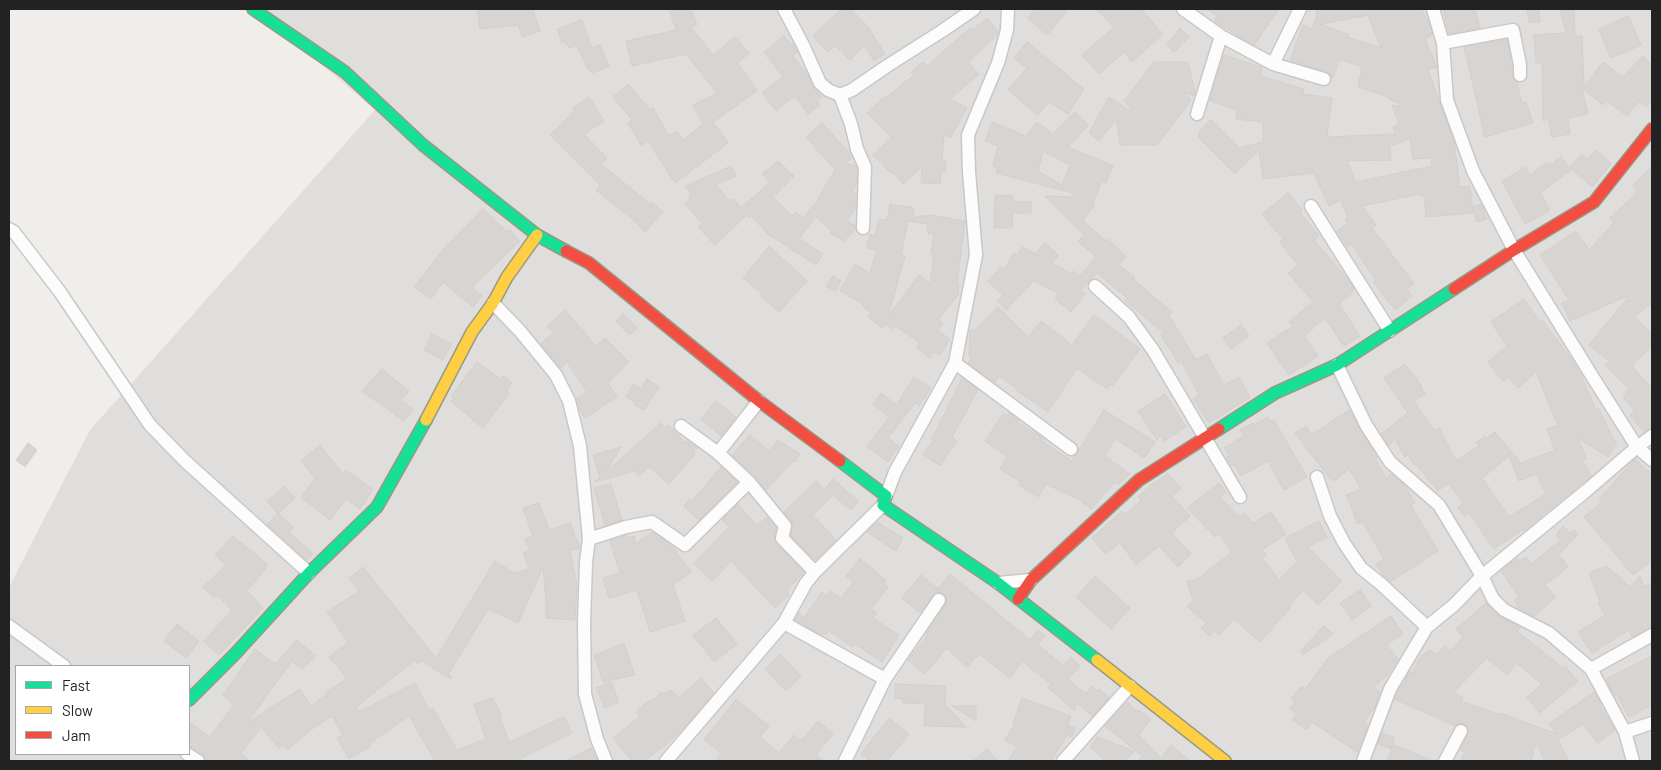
<!DOCTYPE html>
<style>
body{margin:0}
#map{position:relative;width:1661px;height:770px;overflow:hidden;background:#f0eeeb;font-family:Barlow,sans-serif}
canvas{display:block}
.frame{position:absolute;inset:0;border:10px solid #222;pointer-events:none}
.legend{position:absolute;left:15px;top:665px;width:175px;height:90px;box-sizing:border-box;background:#fff;border:1px solid #a7a7a7;margin:0;padding:6px 9px;list-style:none;font-size:15px;color:#222}
.legend li{display:flex;align-items:center;gap:10px;height:25px}
.legend b{width:25px;border:1px solid #a7a7a7}
</style>
<div id="map">
<canvas width="1661" height="770"></canvas>
<div class="frame"></div>
<ul class="legend">
<li><b style="height:6px;background:#16e098"></b>Fast</li>
<li><b style="height:6px;background:#ffcf43"></b>Slow</li>
<li><b style="height:6px;background:#f24e42"></b>Jam</li>
</ul>
</div>
<script>
const ctx = document.querySelector('canvas').getContext('2d');
ctx.lineJoin = 'round';
function fill(path, color) { ctx.fillStyle = color; ctx.fill(path, 'evenodd'); }
const poly = rows => new Path2D(rows.map(r => 'M' + r).join(''));
function strokePath(path, color, width, dash) { ctx.strokeStyle = color; ctx.lineWidth = width; ctx.lineCap = dash ? 'butt' : 'round'; ctx.setLineDash(dash || []); ctx.stroke(path); }
const residential = poly([
 [257,9,1652,9,1652,761,9,761,9,587,90,430,375,110],
 [16,666,189,666,189,754,16,754]
]);
const building = poly([
 [477,9,533,9,540,31,522,37,518,25,480,29,477,9],
 [669,9,691,9,697,25,691,27,713,55,735,37,749,53,738,63,757,91,713,122,728,143,675,183,648,141,641,145,628,123,632,120,613,97,628,84,650,110,653,108,669,136,677,131,683,140,703,124,693,105,717,93,686,54,632,66,626,41,676,30,669,9],
 [841,9,851,9,868,27,885,54,874,61,864,45,850,60,835,45,828,52,821,45,813,36,841,9],
 [1035,9,1069,9,1047,35,1028,18,1035,9],
 [1096,9,1141,9,1163,34,1132,62,1124,52,1099,74,1082,55,1114,27,1096,9],
 [1207,9,1279,9,1254,45,1214,21,1217,16,1207,9],
 [1316,9,1421,9,1429,23,1432,35,1425,39,1437,67,1428,70,1454,142,1460,187,1470,186,1473,213,1426,217,1424,196,1421,196,1420,194,1362,206,1376,225,1372,228,1414,284,1407,289,1412,296,1395,310,1373,282,1376,280,1351,244,1348,247,1337,231,1348,223,1345,220,1348,218,1341,200,1329,206,1314,173,1263,179,1259,150,1235,174,1198,137,1200,131,1211,119,1240,148,1263,142,1263,122,1236,119,1237,110,1210,101,1224,55,1261,67,1262,67,1260,76,1304,89,1303,94,1332,98,1327,137,1396,134,1393,127,1399,124,1392,105,1398,106,1399,103,1389,99,1388,97,1358,87,1362,67,1340,59,1333,78,1326,71,1290,60,1303,25,1312,29,1317,16,1316,9],
 [1368,15,1381,48,1348,37,1349,35,1321,24,1368,15],
 [1410,139,1413,159,1431,158,1432,166,1356,182,1347,161,1391,160,1390,146,1410,139],
 [1443,9,1475,9,1480,28,1449,34,1443,9],
 [1527,9,1539,9,1540,22,1529,23,1527,9],
 [1560,9,1574,9,1575,36,1582,36,1584,87,1603,62,1623,77,1643,56,1652,65,1652,99,1646,107,1639,101,1627,116,1607,101,1603,105,1582,88,1588,114,1568,118,1570,134,1552,137,1548,119,1543,121,1542,63,1536,63,1534,35,1566,33,1560,9],
 [1628,16,1641,45,1611,58,1599,29,1628,16],
 [987,18,998,31,997,35,968,62,979,74,950,99,967,108,950,138,944,134,942,161,946,161,946,171,941,171,940,184,921,183,922,167,903,184,894,173,892,174,873,155,891,137,867,113,883,98,884,99,914,75,911,72,923,62,927,66,970,28,972,30,987,18],
 [582,20,592,48,600,45,609,66,592,73,586,66,577,45,570,48,564,41,562,43,557,29,582,20],
 [1180,28,1189,37,1174,52,1167,45,1180,28],
 [784,36,791,45,793,44,797,52,793,56,808,75,813,87,822,97,817,101,820,105,808,114,795,96,776,111,762,93,783,77,764,52,784,36],
 [1507,39,1513,79,1517,82,1522,103,1526,102,1533,123,1485,137,1464,47,1507,39],
 [1027,42,1084,89,1068,114,1049,102,1038,115,1008,90,1027,68,1014,58,1027,42],
 [1154,62,1188,62,1195,92,1194,96,1184,92,1191,100,1157,145,1120,145,1116,119,1099,141,1089,133,1109,97,1130,111,1132,110,1124,101,1154,62],
 [589,97,604,121,584,134,607,158,601,164,650,204,652,202,663,212,645,232,635,221,596,190,600,185,550,135,575,111,573,108,589,97],
 [1075,112,1089,125,1068,147,1113,166,1106,183,1102,181,1093,203,1095,204,1083,221,1106,241,1108,239,1126,257,1119,265,1135,278,1133,279,1172,312,1169,316,1196,360,1207,354,1224,385,1239,377,1250,397,1209,423,1193,399,1199,395,1181,361,1178,363,1161,335,1164,333,1125,301,1127,298,1097,273,1080,291,1085,294,1071,312,1055,299,1059,294,1034,281,1006,310,998,301,1003,295,988,281,1002,266,1005,269,1014,253,1018,255,1022,247,1035,254,1045,243,1059,256,1052,263,1072,274,1074,271,1080,276,1096,257,1078,241,1084,235,1045,196,1073,197,1073,193,996,173,997,167,993,166,998,146,985,141,992,122,1026,136,1037,122,1053,134,1075,112],
 [1043,151,1070,165,1062,185,1038,171,1043,151],
 [822,123,851,155,852,158,846,163,856,166,857,169,856,184,853,192,856,194,854,199,856,200,856,208,847,221,855,225,855,230,844,241,830,233,831,230,816,217,799,239,823,254,816,265,768,234,751,216,749,218,747,215,715,245,698,227,702,223,685,204,690,200,688,197,691,195,686,186,731,166,736,176,716,185,731,202,734,199,741,208,770,182,762,174,778,161,794,176,773,197,792,216,796,212,803,218,819,199,818,198,835,170,806,137,822,123],
 [1596,150,1611,164,1592,187,1570,167,1582,154,1587,159,1596,150],
 [1561,157,1571,170,1540,193,1550,210,1525,224,1502,181,1526,167,1530,175,1547,162,1550,165,1561,157],
 [1652,166,1652,302,1635,317,1652,334,1652,345,1632,366,1652,389,1652,428,1644,432,1630,415,1635,411,1623,397,1627,394,1625,392,1629,389,1605,365,1609,361,1589,345,1630,295,1570,321,1562,303,1569,300,1540,255,1576,231,1589,250,1614,223,1610,218,1638,192,1632,186,1652,166],
 [1288,193,1302,210,1300,212,1319,236,1314,240,1348,280,1355,290,1339,304,1360,336,1344,346,1325,318,1304,336,1318,356,1289,375,1267,343,1293,326,1289,322,1313,302,1288,273,1298,265,1280,242,1283,239,1262,214,1288,193],
 [995,195,1013,196,1013,202,1031,202,1031,213,1013,213,1012,228,994,228,995,195],
 [890,204,914,208,913,217,935,215,936,216,965,221,957,283,959,283,958,295,938,320,943,323,938,331,950,339,940,355,934,352,930,358,917,348,920,343,895,326,893,329,885,323,882,328,868,317,871,313,862,305,863,304,840,291,855,264,870,273,877,250,867,248,870,234,875,237,879,219,887,220,890,204],
 [908,221,927,224,928,234,934,233,931,254,934,254,930,284,919,275,888,316,905,256,901,255,908,221],
 [1481,204,1487,219,1477,222,1472,207,1481,204],
 [483,209,507,232,510,230,520,241,472,287,482,296,473,307,443,282,431,299,414,287,446,246,483,209],
 [769,246,807,281,779,312,760,295,762,293,743,278,769,246],
 [833,276,841,281,835,291,826,286,833,276],
 [1524,299,1540,322,1542,320,1571,358,1580,373,1596,410,1599,409,1613,439,1617,442,1608,457,1578,438,1586,459,1582,460,1591,476,1526,529,1523,531,1522,530,1494,549,1469,513,1465,517,1458,507,1463,503,1448,483,1438,491,1416,464,1414,465,1408,455,1405,457,1395,439,1389,445,1381,434,1408,413,1384,378,1405,364,1413,376,1414,375,1422,387,1421,388,1425,394,1414,401,1434,431,1439,428,1456,461,1479,446,1476,443,1485,436,1487,438,1495,432,1521,463,1555,450,1547,429,1558,425,1536,372,1518,388,1508,377,1503,381,1488,362,1507,346,1491,322,1524,299],
 [1509,456,1519,481,1536,474,1546,494,1509,517,1482,478,1509,456],
 [998,307,1028,337,1041,321,1072,345,1094,315,1140,349,1112,386,1110,384,1107,389,1077,368,1048,412,1016,390,1017,389,999,376,995,382,968,363,971,358,969,356,970,330,975,330,998,307],
 [565,310,596,346,605,338,629,362,608,383,617,397,585,418,579,409,577,398,587,392,567,362,561,368,541,344,553,333,547,326,565,310],
 [623,314,637,328,630,335,616,322,623,314],
 [1241,325,1249,336,1231,349,1223,338,1241,325],
 [432,334,451,344,443,360,424,350,432,334],
 [477,362,500,379,503,376,512,383,506,391,509,393,483,428,451,401,454,398,451,396,477,362],
 [382,369,409,391,401,400,413,409,404,421,362,391,382,369],
 [914,377,931,388,919,406,915,403,888,438,899,446,888,462,867,447,889,417,873,404,881,393,896,405,914,377],
 [962,378,978,390,952,437,957,441,940,466,923,454,933,441,931,439,937,429,962,378],
 [647,379,659,387,644,410,634,404,635,402,626,397,633,384,641,389,647,379],
 [1165,394,1186,427,1164,441,1160,435,1157,440,1138,411,1165,394],
 [716,401,736,417,721,436,701,419,716,401],
 [1104,410,1155,442,1144,458,1115,438,1105,456,1130,474,1118,485,1115,482,1091,509,1078,499,1046,484,1038,497,1019,485,1021,482,1000,469,1007,456,985,441,1003,414,1006,416,1009,413,1018,420,1017,422,1041,437,1043,439,1042,441,1072,461,1104,410],
 [1349,410,1377,457,1375,459,1386,478,1391,474,1403,484,1415,502,1411,506,1438,551,1390,582,1384,576,1376,564,1384,559,1363,522,1357,524,1351,506,1346,495,1361,489,1349,469,1335,480,1331,480,1295,433,1306,426,1311,435,1349,410],
 [1268,417,1271,421,1274,420,1307,477,1284,490,1268,461,1241,476,1234,464,1231,466,1226,458,1230,456,1224,448,1244,436,1240,430,1253,423,1254,425,1268,417],
 [661,423,665,428,669,425,685,443,687,441,697,448,693,452,695,454,669,484,649,467,639,476,635,471,594,482,600,477,593,455,621,447,606,472,661,423],
 [750,435,769,451,778,440,800,454,795,462,793,461,766,490,755,476,732,455,750,435],
 [28,443,37,450,25,467,16,460,28,443],
 [320,445,343,474,345,470,373,489,360,509,346,499,330,520,301,497,315,478,301,461,320,445],
 [1635,459,1652,475,1652,560,1633,575,1584,517,1602,502,1599,499,1635,459],
 [721,467,737,482,699,520,684,506,690,499,692,501,721,467],
 [1168,474,1181,488,1172,496,1190,516,1172,533,1191,554,1178,567,1159,546,1136,564,1120,543,1105,554,1092,538,1122,511,1125,514,1141,501,1138,497,1152,484,1168,474],
 [833,479,858,501,851,510,833,495,813,515,836,540,815,560,791,536,793,524,784,512,816,481,824,490,833,479],
 [1219,483,1226,492,1220,497,1239,517,1244,513,1253,523,1271,512,1286,534,1262,550,1266,555,1262,558,1279,580,1297,562,1285,538,1319,521,1327,537,1308,547,1342,581,1318,605,1303,590,1289,606,1291,607,1260,642,1234,619,1219,635,1214,631,1210,636,1201,628,1206,623,1187,606,1193,600,1187,582,1199,578,1232,552,1219,533,1215,537,1187,508,1219,483],
 [611,484,622,520,605,525,594,488,611,484],
 [284,487,295,498,278,514,293,527,289,532,313,554,307,560,267,524,278,514,267,501,284,487],
 [539,503,549,530,570,523,580,548,570,551,577,584,575,620,546,618,546,603,543,567,518,623,488,609,449,673,451,679,422,661,418,664,415,660,356,707,359,712,415,683,429,710,433,708,457,750,486,739,474,704,493,698,502,717,500,717,509,742,564,717,572,733,520,759,521,761,435,761,409,716,370,743,371,746,349,759,337,738,343,735,332,716,309,731,287,750,283,745,279,748,261,727,241,754,250,761,206,761,203,754,189,746,189,722,210,737,234,705,231,704,232,702,223,695,255,649,275,664,297,640,316,656,302,669,292,661,247,723,300,689,311,706,326,695,325,693,346,679,346,677,329,657,348,642,327,612,359,591,349,578,363,567,436,658,495,561,514,573,529,569,523,553,530,551,525,539,533,536,523,508,539,503],
 [738,504,757,526,767,517,776,528,774,536,776,543,804,572,787,590,789,595,775,608,731,561,712,581,694,563,729,527,722,520,738,504],
 [877,522,903,538,896,551,867,532,877,522],
 [1563,526,1570,533,1574,530,1578,534,1559,555,1568,567,1545,585,1556,597,1534,616,1517,607,1518,606,1514,601,1519,596,1501,571,1517,558,1519,561,1526,557,1531,564,1561,540,1556,535,1563,526],
 [652,532,672,546,691,572,673,585,685,621,650,632,637,590,609,598,603,578,620,573,610,541,627,535,627,538,634,536,636,544,652,532],
 [233,536,268,565,247,591,263,608,219,655,204,641,232,610,217,595,214,598,203,587,226,565,215,555,233,536],
 [860,559,886,580,884,583,888,587,871,609,877,613,873,618,899,635,882,662,855,644,852,647,829,631,826,635,823,633,822,635,795,620,799,613,804,618,822,592,827,596,831,591,841,598,853,582,846,576,860,559],
 [1607,566,1630,587,1640,576,1644,587,1652,583,1652,627,1632,637,1629,630,1592,653,1578,632,1605,615,1598,603,1600,602,1589,573,1607,566],
 [950,574,1030,640,1038,630,1045,636,1038,645,1063,665,1071,657,1080,666,1068,679,1086,694,1092,686,1097,691,1099,689,1109,697,1093,716,1077,703,1074,710,1048,688,1051,684,1022,661,1010,678,979,654,967,667,947,648,925,674,908,660,928,635,926,634,946,604,946,597,940,592,935,593,920,613,902,598,921,575,938,589,950,574],
 [1095,576,1130,608,1111,629,1076,597,1095,576],
 [1360,590,1371,606,1352,620,1340,603,1360,590],
 [1486,603,1500,617,1521,628,1517,631,1563,668,1565,666,1578,681,1540,713,1527,697,1542,684,1516,663,1507,675,1487,658,1453,693,1463,697,1461,701,1500,715,1500,713,1557,734,1549,724,1594,692,1601,705,1600,706,1615,730,1598,743,1583,724,1558,740,1569,761,1545,761,1536,743,1531,761,1461,761,1465,752,1460,750,1468,734,1468,726,1461,723,1455,726,1395,699,1410,671,1412,674,1420,657,1429,650,1437,654,1445,646,1450,651,1463,637,1456,629,1486,603],
 [1391,616,1403,634,1386,645,1398,659,1390,672,1374,687,1380,692,1375,706,1364,722,1368,725,1357,752,1312,722,1307,730,1292,720,1297,714,1290,709,1295,702,1291,699,1301,686,1305,689,1328,658,1391,616],
 [716,618,737,644,714,662,693,635,716,618],
 [177,624,199,641,186,658,164,641,177,624],
 [1324,626,1333,634,1303,655,1300,651,1324,626],
 [624,644,635,675,603,682,594,655,624,644],
 [780,654,801,676,786,691,765,669,780,654],
 [1652,656,1652,705,1629,717,1617,695,1615,696,1606,679,1652,656],
 [701,678,714,693,681,731,667,744,644,761,632,761,613,738,640,716,636,712,648,701,652,701,662,692,664,694,667,691,669,693,671,690,679,698,701,678],
 [611,682,619,702,605,708,596,688,611,682],
 [895,684,946,686,945,706,947,706,966,727,924,726,925,704,903,703,903,699,895,698,895,684],
 [1022,698,1071,716,1068,726,1075,728,1072,737,1067,735,1051,761,1008,761,1017,747,1005,740,1015,724,1013,723,1022,698],
 [736,700,769,726,760,737,779,753,794,735,801,741,818,721,833,734,816,755,824,761,759,761,754,757,751,761,715,761,721,754,704,739,736,700],
 [1127,702,1138,712,1139,710,1151,719,1139,735,1161,758,1171,745,1190,761,1139,761,1142,756,1105,726,1127,702],
 [952,706,976,706,976,721,952,706],
 [889,718,909,734,887,761,870,761,861,754,889,718],
 [1382,733,1395,738,1391,749,1378,744,1382,733],
 [1098,737,1134,751,1125,761,1106,761,1090,747,1098,737],
 [1394,745,1433,761,1387,761,1394,745],
 [591,748,597,761,565,761,591,748],
 [987,749,998,761,973,761,987,749]
]);
const street = poly([
 [784,9,803,45,820,83,828,90,840,95,852,90,887,66,942,31,974,9],
 [1183,9,1221,36,1273,64,1324,79],
 [1433,9,1443,43,1447,100,1473,171,1514,250,1592,376,1637,447,1652,460],
 [1443,43,1513,30,1520,65,1520,75],
 [1273,64,1300,9],
 [840,95,851,124,857,149,865,167,863,228],
 [1197,114,1221,36],
 [1311,206,1390,331],
 [9,229,14,232,60,292,150,425,185,461,309,573],
 [1095,286,1129,317,1153,350,1240,497],
 [493,303,520,331,556,375,569,401,580,446,589,539,586,562,584,623,585,694,597,739,606,761],
 [955,363,1071,449],
 [1337,365,1366,425,1390,462,1439,505,1482,576,1493,599,1504,610,1549,633,1591,669,1625,732,1633,761],
 [681,426,718,453,749,482,785,526,782,538,815,572],
 [718,453,759,401],
 [1317,477,1330,516,1344,543,1361,568,1381,584,1427,627],
 [886,496,895,472,955,363,976,255,969,172,968,135,998,63,1007,30,1008,9],
 [589,539,626,527,652,522,685,545,749,482],
 [998,583,1031,580],
 [784,623,885,679,845,761],
 [9,626,64,666],
 [1591,669,1652,635],
 [885,679,939,600],
 [1625,732,1652,723],
 [187,754,198,761],
 [666,761,784,623,806,583,815,572,883,505],
 [1063,761,1130,686],
 [1363,761,1390,689,1427,627,1454,605,1482,576,1586,491,1637,447,1652,436],
 [1445,761,1461,731]
]);
const fast = poly([
 [253,9,345,72,423,145,537,235,566,251],
 [1219,429,1275,393,1337,365,1454,289],
 [840,461,886,496,883,505,998,583,1097,660],
 [189,700,235,654,309,573,377,507,426,420]
]);
const slow = poly([
 [426,420,472,332,493,303,507,277,537,235],
 [1097,660,1225,761]
]);
const jam = poly([
 [566,251,589,263,759,401,840,461],
 [1454,289,1514,250,1594,202,1652,129],
 [1018,599,1031,580,1139,480,1219,429]
]);
fill(residential, '#dfdedc');
fill(building, '#d7d4d2');
strokePath(building, '#d3d0cc', 1);
strokePath(street, '#c9c8c7', 15);
strokePath(fast, '#999a82', 14);
strokePath(slow, '#999a82', 14);
strokePath(jam, '#999a82', 14);
strokePath(street, '#fdfcfc', 12);
strokePath(fast, '#16e098', 11);
strokePath(slow, '#ffcf43', 11);
strokePath(jam, '#f24e42', 11);
</script>
